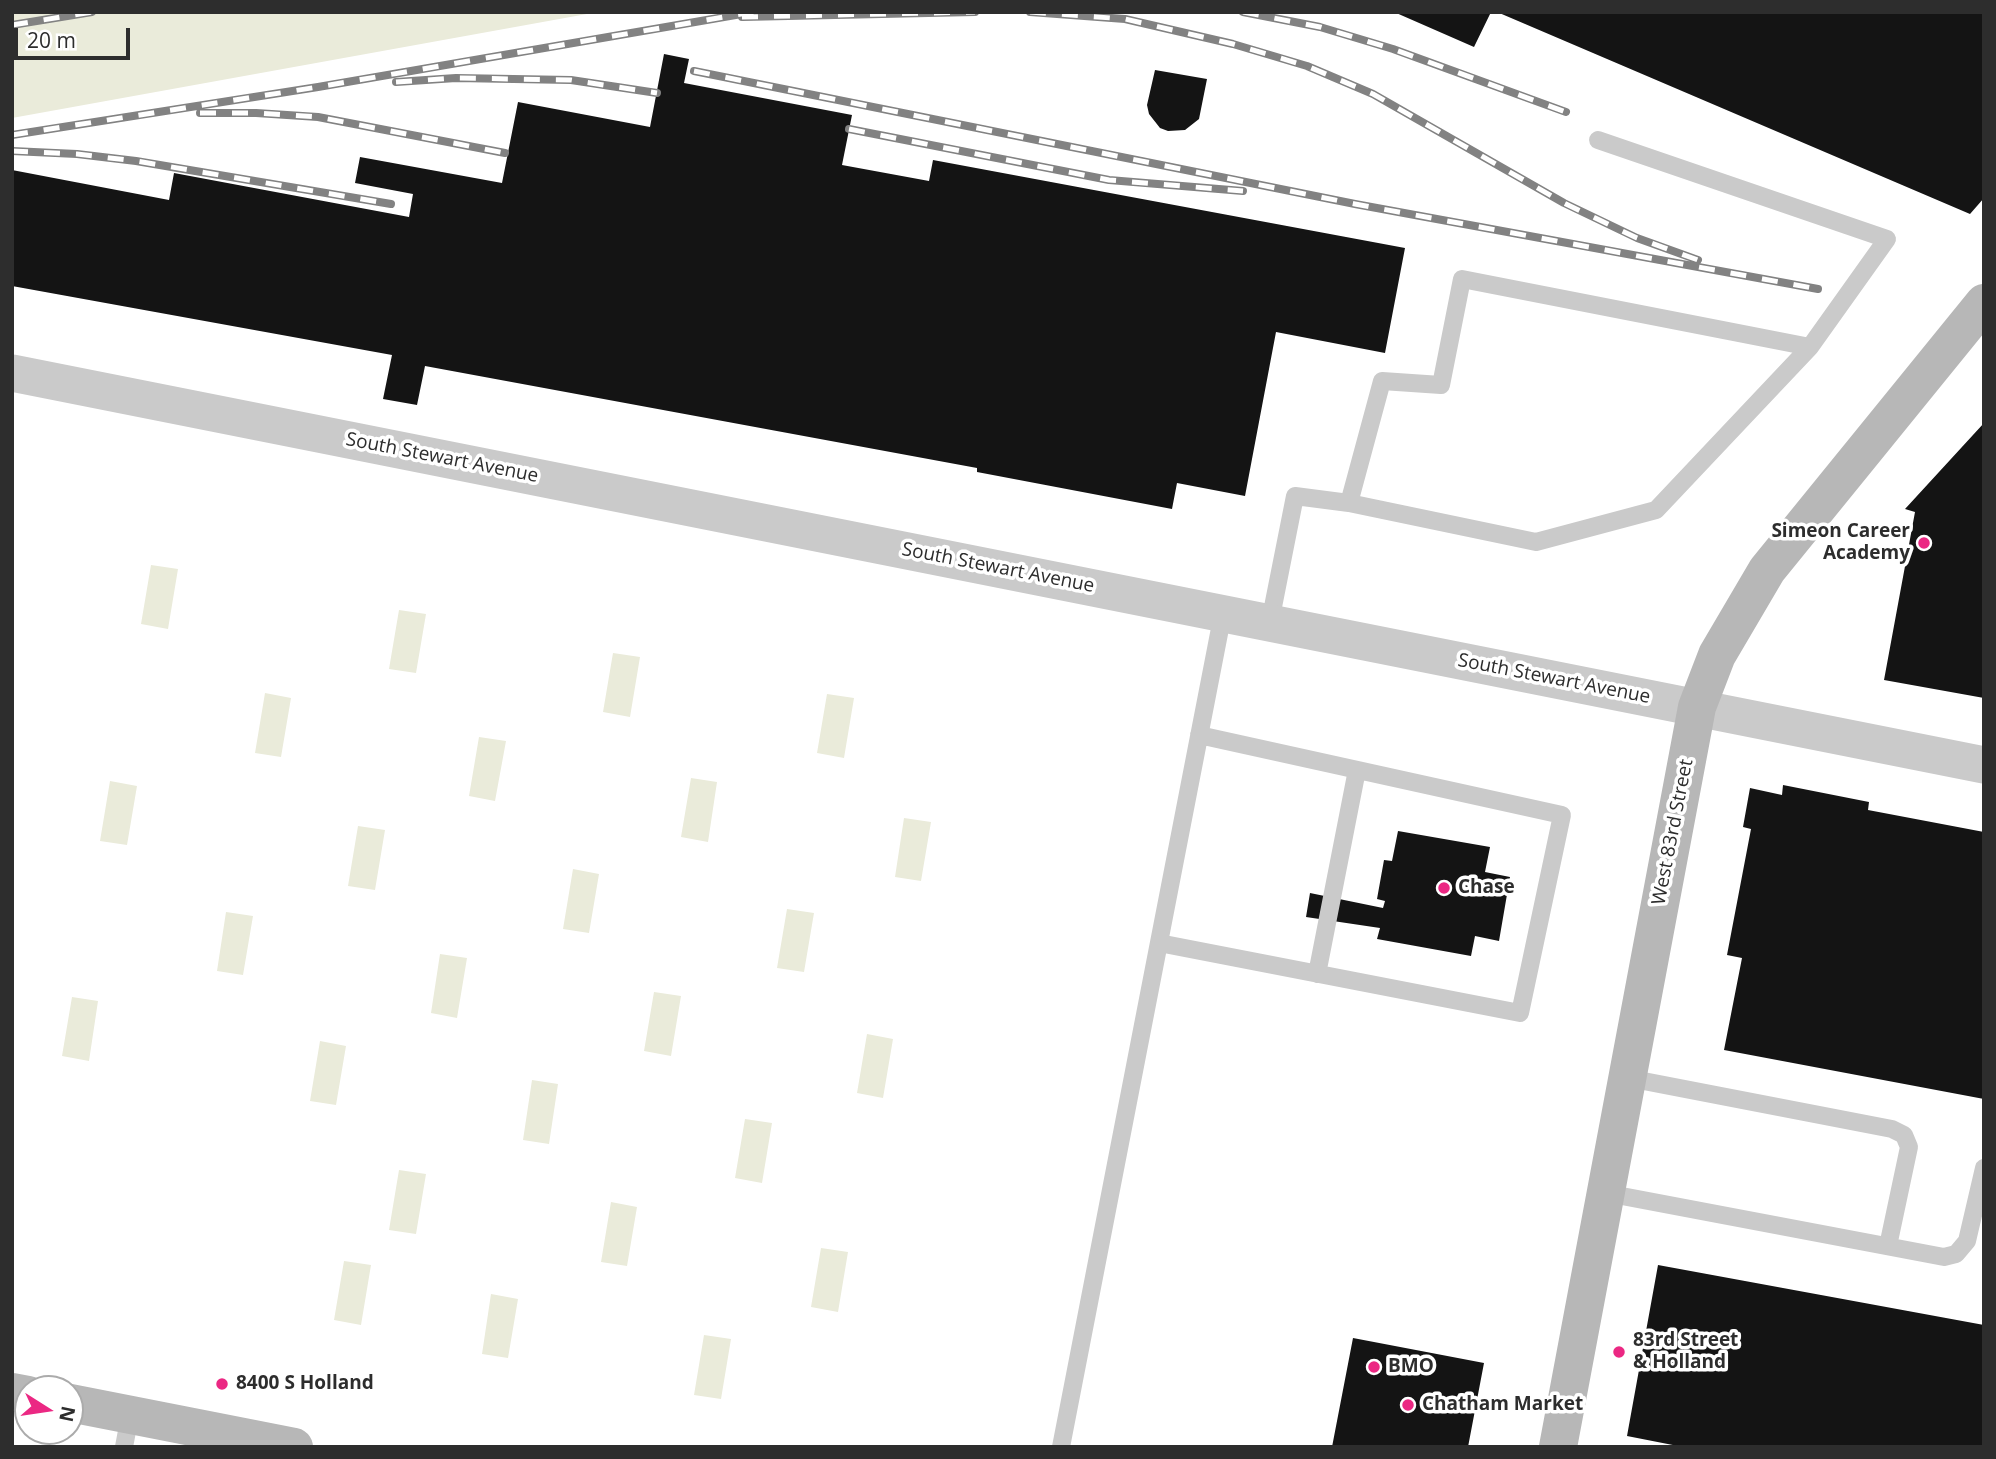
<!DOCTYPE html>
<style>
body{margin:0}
#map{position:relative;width:1996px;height:1459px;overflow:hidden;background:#fff;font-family:"Open Sans",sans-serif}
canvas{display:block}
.frame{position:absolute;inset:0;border:14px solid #2d2d2d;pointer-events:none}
.north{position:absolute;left:14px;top:1375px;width:70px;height:70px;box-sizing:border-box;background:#fff;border:2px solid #ababab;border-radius:50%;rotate:102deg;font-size:19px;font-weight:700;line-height:28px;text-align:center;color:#2d2d2d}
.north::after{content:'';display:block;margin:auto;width:24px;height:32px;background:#eb2883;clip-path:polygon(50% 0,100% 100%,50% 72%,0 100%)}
.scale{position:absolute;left:14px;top:28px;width:116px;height:32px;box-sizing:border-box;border:4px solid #2d2d2d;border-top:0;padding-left:9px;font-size:21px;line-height:24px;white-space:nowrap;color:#2d2d2d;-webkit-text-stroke:5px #fff;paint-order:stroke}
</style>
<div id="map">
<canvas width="1996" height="1459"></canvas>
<div class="frame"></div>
<div class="north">N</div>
<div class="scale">20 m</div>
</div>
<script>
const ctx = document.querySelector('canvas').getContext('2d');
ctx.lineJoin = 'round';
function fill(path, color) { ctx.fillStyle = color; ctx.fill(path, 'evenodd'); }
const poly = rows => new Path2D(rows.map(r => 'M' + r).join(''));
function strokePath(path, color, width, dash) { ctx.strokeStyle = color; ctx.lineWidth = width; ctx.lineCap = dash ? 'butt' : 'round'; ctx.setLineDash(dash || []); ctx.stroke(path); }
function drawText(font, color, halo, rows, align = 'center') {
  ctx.font = font + ' "Open Sans",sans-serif'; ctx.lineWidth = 7; ctx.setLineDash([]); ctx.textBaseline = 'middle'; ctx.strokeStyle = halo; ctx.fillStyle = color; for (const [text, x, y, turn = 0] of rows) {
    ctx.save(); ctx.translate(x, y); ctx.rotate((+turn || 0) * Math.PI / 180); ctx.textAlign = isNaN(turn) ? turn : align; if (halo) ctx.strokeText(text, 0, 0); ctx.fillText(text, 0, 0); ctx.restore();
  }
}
const green = poly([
 [12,12,598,12,12,118],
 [151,565,178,569,168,629,141,624],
 [399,610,426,614,416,673,389,669],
 [613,653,640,657,630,717,603,712],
 [265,693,291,698,281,757,255,753],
 [827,694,854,698,844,758,817,753],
 [479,737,506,741,495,801,469,796],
 [691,778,717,782,708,842,681,837],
 [110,781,137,786,127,845,100,841],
 [904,818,931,822,921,881,895,877],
 [358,826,385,830,375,890,348,886],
 [573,869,599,874,589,933,563,929],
 [787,909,814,913,804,972,777,968],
 [226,912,253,916,243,975,217,971],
 [440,954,467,958,457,1018,431,1013],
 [654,992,681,996,671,1056,644,1051],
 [72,997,98,1001,89,1061,62,1056],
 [867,1034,893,1039,883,1098,857,1093],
 [320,1041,346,1046,336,1105,310,1101],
 [532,1080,558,1084,549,1144,523,1140],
 [745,1119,772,1123,762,1183,735,1178],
 [399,1170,426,1174,416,1234,389,1230],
 [611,1202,637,1207,627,1266,601,1262],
 [821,1248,848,1252,838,1312,811,1307],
 [344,1261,371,1265,361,1325,334,1320],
 [491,1294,518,1299,508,1358,482,1354],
 [704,1335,731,1339,721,1399,694,1395]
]);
const building = poly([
 [1394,12,1491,12,1474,47],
 [1497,12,1984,12,1984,198,1970,214],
 [664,54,689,59,684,83,852,115,842,165,929,181,933,160,1405,248,1385,353,1276,332,1245,496,1177,483,1172,509,977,472,977,468,425,366,417,405,383,399,392,355,12,286,12,170,169,200,174,173,409,217,413,194,355,183,360,157,502,183,518,102,650,127],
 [1155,70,1207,79,1199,119,1185,130,1168,131,1160,128,1149,114,1147,105],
 [1984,423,1984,698,1884,680,1915,512,1905,509],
 [1783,785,1869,802,1868,810,1984,832,1984,1099,1724,1050,1742,958,1727,955,1751,829,1743,827,1750,788,1782,795],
 [1398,831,1490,847,1485,872,1510,877,1499,941,1475,936,1471,956,1377,939,1380,928,1306,917,1310,893,1383,908,1385,901,1377,899,1384,860,1392,861],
 [1658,1265,1984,1325,1984,1447,1683,1447,1627,1436],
 [1353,1338,1484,1363,1468,1447,1332,1447]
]);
const lane = poly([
 [1349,503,1536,542,1656,510,1810,347],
 [1270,622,1295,496,1349,503,1382,381,1441,385,1462,279,1810,347,1887,239,1598,140],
 [1159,943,1520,1013,1562,815,1199,735],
 [1317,974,1357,770],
 [1628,1078,1892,1129,1904,1135,1909,1147,1888,1246],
 [1606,1193,1944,1257,1956,1254,1967,1241,1984,1168],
 [124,1447,130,1415],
 [1061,1447,1223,613]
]);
const street = poly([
 [12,373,1984,765]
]);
const secondary = poly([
 [12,1392,28,1395],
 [70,1403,294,1447],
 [1558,1447,1697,707,1717,655,1767,570,1984,303]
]);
const rail = poly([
 [1030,12,1125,19,1233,44,1307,66,1373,94,1564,203,1637,238,1698,260],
 [1243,12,1320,27,1393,49,1566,112],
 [742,17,975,12],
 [12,25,92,12],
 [694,71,1355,204,1818,289],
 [396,82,456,78,571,80,657,93],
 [200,113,256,113,318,117,505,153],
 [849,129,1109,180,1243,191],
 [12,135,318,87,753,12],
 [12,151,77,154,136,161,391,204]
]);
const markers = [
 [1924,543,7,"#eb2883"],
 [1444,888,7,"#eb2883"],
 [1619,1352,7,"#eb2883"],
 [1374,1367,7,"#eb2883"],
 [222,1384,7,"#eb2883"],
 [1408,1405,7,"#eb2883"]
];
const streetNames = [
 ["South Stewart Avenue",442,458,11],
 ["South Stewart Avenue",998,568,11],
 ["South Stewart Avenue",1554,679,11],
 ["West 83rd Street",1673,832,-79]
];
const poiNames = [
 ["Simeon Career",1910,532,"right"],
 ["Academy",1910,554,"right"],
 ["Chase",1458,888],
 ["83rd Street",1633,1341],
 ["& Holland",1633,1363],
 ["BMO",1388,1367],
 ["8400 S Holland",236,1384],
 ["Chatham Market",1422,1405]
];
fill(green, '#eaebda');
fill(building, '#141414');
strokePath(lane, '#cacaca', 18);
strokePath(street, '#cacaca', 37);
strokePath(secondary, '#b7b7b7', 38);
strokePath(rail, '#828282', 8);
strokePath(rail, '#fff', 5, [16]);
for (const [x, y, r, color] of markers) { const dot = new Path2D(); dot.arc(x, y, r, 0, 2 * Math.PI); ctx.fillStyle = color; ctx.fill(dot); strokePath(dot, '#fff', 2.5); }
drawText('19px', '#2d2d2d', '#fff', streetNames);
drawText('bold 19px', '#2d2d2d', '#fff', poiNames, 'left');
</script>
